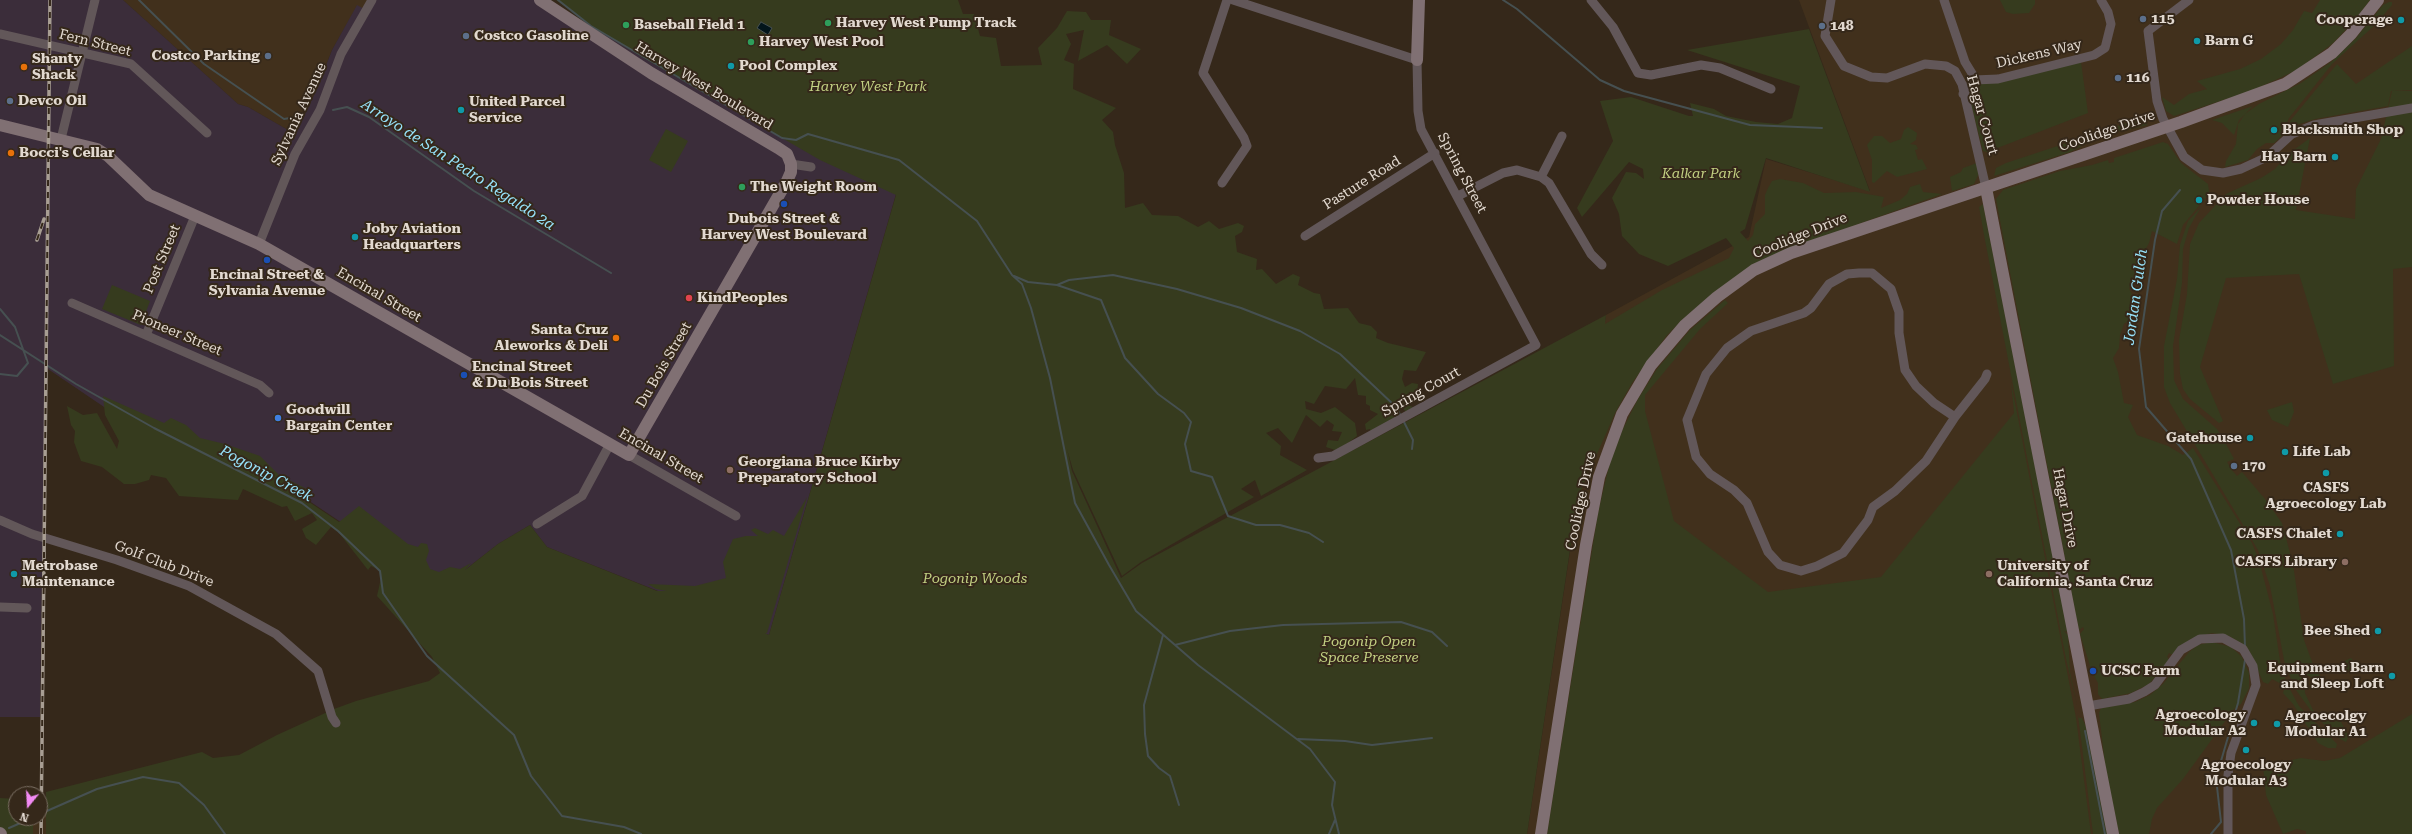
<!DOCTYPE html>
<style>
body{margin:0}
#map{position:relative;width:2412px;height:834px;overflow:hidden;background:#35281a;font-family:"Roboto Serif",serif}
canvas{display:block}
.north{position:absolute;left:8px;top:786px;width:40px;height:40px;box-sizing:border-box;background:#35281a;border:1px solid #7a6f63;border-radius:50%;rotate:198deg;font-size:11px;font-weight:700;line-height:16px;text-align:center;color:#e2d9d0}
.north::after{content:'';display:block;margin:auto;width:14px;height:18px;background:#f28af3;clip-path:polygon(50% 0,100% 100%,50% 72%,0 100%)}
</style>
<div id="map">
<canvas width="2412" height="834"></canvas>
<div class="north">N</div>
</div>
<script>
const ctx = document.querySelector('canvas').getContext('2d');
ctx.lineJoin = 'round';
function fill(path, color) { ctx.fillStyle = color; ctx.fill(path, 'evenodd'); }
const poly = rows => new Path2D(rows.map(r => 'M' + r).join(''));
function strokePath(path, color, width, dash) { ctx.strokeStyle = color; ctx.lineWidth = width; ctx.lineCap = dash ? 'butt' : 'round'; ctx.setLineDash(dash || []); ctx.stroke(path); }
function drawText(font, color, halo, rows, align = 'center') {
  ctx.font = font + ' "Roboto Serif",serif'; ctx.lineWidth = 4; ctx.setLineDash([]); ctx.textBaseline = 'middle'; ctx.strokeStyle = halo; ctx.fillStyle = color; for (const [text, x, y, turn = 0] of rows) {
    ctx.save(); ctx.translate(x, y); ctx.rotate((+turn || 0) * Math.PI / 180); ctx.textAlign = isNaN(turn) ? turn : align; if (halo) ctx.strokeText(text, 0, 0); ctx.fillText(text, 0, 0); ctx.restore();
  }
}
const built = poly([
 [123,0,372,0,366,11,357,6,332,50,316,91,295,134,248,107,238,104],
 [1799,0,2412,0,2412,834,1527,834,1606,315,1749,237,1766,159,1870,191],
 [40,801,46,802,46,834,33,834,33,818,40,818]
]);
const industrial = poly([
 [0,0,123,0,238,104,248,107,295,134,316,91,332,50,357,5,366,10,372,0,547,0,671,74,896,194,769,635,547,547,530,525,498,544,461,573,435,599,372,543,254,464,110,411,45,367,40,717,0,717]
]);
const green = poly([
 [556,0,958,0,963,14,974,14,980,36,996,38,1001,66,1042,65,1038,48,1057,28,1067,11,1086,12,1091,20,1111,20,1109,35,1141,49,1127,64,1107,45,1078,61,1084,30,1066,34,1071,44,1064,60,1074,64,1073,89,1116,108,1102,120,1113,132,1115,145,1124,173,1125,208,1143,203,1152,215,1178,216,1198,227,1209,221,1219,229,1238,223,1244,226,1242,232,1235,236,1237,252,1257,259,1256,270,1262,269,1276,284,1293,274,1300,277,1298,285,1314,293,1320,294,1324,309,1348,308,1359,323,1371,326,1377,332,1376,338,1388,343,1426,352,1416,371,1404,370,1402,379,1405,387,1412,383,1418,384,1417,393,1409,392,1408,397,1408,405,1415,408,1406,412,1401,406,1398,417,1372,438,1370,429,1366,430,1365,424,1378,414,1370,410,1370,406,1366,404,1366,396,1358,395,1355,378,1346,389,1325,386,1314,404,1305,401,1306,409,1321,413,1335,407,1355,423,1357,436,1338,451,1326,447,1328,440,1338,441,1342,432,1332,431,1334,425,1327,420,1320,427,1306,415,1292,443,1278,428,1266,433,1281,446,1280,455,1307,470,1261,496,1255,480,1241,489,1254,497,1141,562,1122,576,1073,470,1067,449,1072,471,1121,578,1142,563,1606,315,1605,324,1662,290,1729,258,1734,248,1726,238,1668,266,1639,254,1622,236,1619,214,1612,198,1626,172,1636,173,1644,179,1643,169,1629,162,1582,217,1577,208,1613,141,1600,101,1631,97,1689,116,1693,116,1690,103,1714,109,1726,116,1756,122,1778,124,1792,118,1800,86,1687,50,1809,29,1870,192,1766,158,1745,229,1740,232,1748,241,1753,235,1755,224,1765,214,1765,195,1768,188,1772,181,1780,179,1803,183,1824,193,1856,192,1884,197,1881,208,1900,200,1907,194,1910,187,1920,184,1923,192,1942,194,1783,251,1691,312,1667,335,1632,383,1616,411,1578,497,1527,834,46,834,46,792,202,752,213,758,239,755,277,735,334,709,356,701,429,681,440,673,432,657,377,596,381,578,379,570,371,566,368,570,339,533,331,527,316,545,306,538,302,529,317,520,312,513,295,521,287,506,282,507,243,489,238,500,179,496,166,478,151,475,149,480,135,484,124,484,102,467,81,461,74,442,75,431,71,425,67,406,83,415,97,413,117,449,119,441,105,415,103,396,164,423,171,418,186,425,200,438,225,444,260,456,279,475,311,491,309,502,339,522,359,506,408,544,418,547,421,543,427,544,429,551,426,560,430,569,439,572,450,567,460,569,471,563,465,570,498,544,530,525,547,547,657,591,667,591,656,589,648,584,695,586,726,578,723,562,733,539,746,536,758,536,751,530,755,528,768,534,773,530,784,536,807,497,767,633,765,633,769,635,896,195,820,160,642,57,601,32],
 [2000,0,2035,0,2035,4,2029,13,2013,14,2006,12],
 [2320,0,2370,0,2354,21,2333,43,2297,70,2251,91,2174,116,2166,111,2162,97,2174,105,2189,94,2207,89,2197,81,2240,69,2261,59,2281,44,2293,30,2304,11,2312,13],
 [2389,2,2392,2,2392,5,2376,24,2332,64,2289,118,2287,123,2289,129,2274,143,2266,143,2257,149,2248,160,2225,167,2226,161,2236,144,2238,124,2245,114,2259,104,2301,83,2331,62,2356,38,2383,5],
 [2412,46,2412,90,2391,91,2388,106,2315,119,2290,127,2290,121,2337,64,2356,84],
 [2081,62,2088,113,1987,152,1983,151,1969,96,1975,87,1981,83],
 [2392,91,2412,91,2412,267,2393,269,2394,366,2333,384,2299,274,2226,278,2200,367,2223,421,2219,423,2190,399,2183,389,2180,374,2179,340,2187,294,2190,244,2199,223,2226,194,2261,178,2275,169,2287,155,2310,138,2296,210,2355,219,2356,189,2381,139],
 [2253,106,2239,120,2234,135,2222,123,2212,120],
 [2142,114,2144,115,2147,125,2121,132,2116,129,2117,126,2130,122],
 [1908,127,1917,133,1916,140,1910,144,1916,145,1918,149,1915,150,1918,160,1922,159,1927,169,1897,177,1887,171,1874,183,1872,182,1872,160,1867,145,1874,136,1882,136,1890,143,1901,139,1904,130],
 [666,129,688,141,671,172,649,160],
 [2094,134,2096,137,2090,140,2090,142,2070,152,1994,176,1996,168,2006,163],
 [2163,142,2168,144,2181,163,2208,184,2209,191,2208,195,2183,225,2177,244,2152,231,2149,243,2134,271,2140,281,2129,288,2139,310,2134,317,2124,324,2120,335,2119,348,2113,358,2118,372,2124,403,2133,405,2128,417,2137,435,2168,446,2183,455,2193,448,2252,543,2259,560,2273,614,2280,661,2287,684,2299,706,2337,744,2336,748,2328,748,2318,743,2293,704,2283,693,2285,686,2272,679,2268,684,2263,682,2250,652,2241,643,2229,636,2212,633,2191,639,2173,655,2169,653,2167,657,2170,660,2149,684,2131,693,2102,699,2098,694,2098,683,2094,676,2097,673,2096,670,2091,669,2080,634,2084,629,2083,627,2079,630,2077,621,1996,199,2003,190,2060,171,2092,165,2108,160,2109,163,2114,162,2114,158],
 [1977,163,1979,173,1974,184,1952,191,1950,177,1961,172,1963,168],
 [1983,204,2068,632,2064,631,2068,635,2070,672,2077,705,2066,659,1984,235,1979,207],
 [2201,207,2189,228,2183,249,2182,283,2173,346,2174,380,2183,399,2217,429,2224,440,2234,459,2227,462,2231,469,2237,476,2242,472,2265,499,2282,523,2293,564,2304,640,2314,667,2327,687,2307,675,2304,679,2305,693,2313,710,2324,722,2329,719,2334,722,2338,720,2341,722,2349,736,2346,742,2340,739,2314,715,2296,690,2285,665,2270,586,2258,550,2170,403,2164,387,2164,346,2177,279,2180,245,2188,221],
 [112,285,150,301,141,325,102,309],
 [1725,300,1728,303,1700,329,1645,395,1645,411,1674,521,1768,592,1881,577,2014,413,2011,382,2076,718,2091,834,1547,834,1598,513,1609,466,1622,431,1638,399,1657,369,1690,330],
 [2292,402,2294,412,2288,427,2272,420,2267,410],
 [2212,642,2231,647,2242,657,2249,673,2249,688,2241,704,2234,709,2183,779,2157,808,2152,819,2149,834,2119,834,2105,764,2099,713,2101,708,2135,702,2150,695,2163,684,2189,652,2198,645],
 [2351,658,2357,664,2354,671,2338,674,2337,668,2342,662],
 [2412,714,2412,834,2306,834,2306,831,2297,829,2283,834,2266,795,2263,766,2301,758,2324,761,2340,758],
 [2078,715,2079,718,2082,718,2087,729,2107,834,2093,834],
 [0,798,16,799,16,818,33,818,33,834,0,834]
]);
const water = poly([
 [761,22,772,28,768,35,757,28,761,22]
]);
const stream = poly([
 [139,0,204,64,284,119,302,116],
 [558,0,591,26,782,138,796,140,808,134,899,160,977,221,1012,275,1022,284,1031,308,1050,378,1075,503,1109,565,1136,611,1198,665,1310,749,1335,782,1332,805,1339,834],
 [1503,0,1517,9,1600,80,1624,91,1750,125,1822,128],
 [333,110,347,107,369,117,474,191,611,273],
 [2180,190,2162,211,2155,240,2139,349,2146,407,2191,459,2231,550,2244,619,2245,647],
 [1014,276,1028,282,1057,285,1069,280,1113,275,1177,289,1241,308,1300,331,1340,354,1395,406,1401,416],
 [1057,285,1101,300,1125,358,1158,394,1184,413,1191,422,1185,444,1191,471,1212,477,1228,516,1256,525,1280,525,1309,533,1323,542],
 [0,309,15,327,28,363,17,376,0,374],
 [0,335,76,384,154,428,302,503,338,531,380,571,383,593,427,656,514,735,531,776,562,816,624,827,641,834],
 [1403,420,1413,440,1412,449],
 [1163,635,1144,705,1145,734,1148,756,1159,768,1170,776,1179,805],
 [1175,645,1230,631,1283,625,1401,622,1432,632,1447,646],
 [2085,731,2105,834],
 [1298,739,1345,741,1372,745,1432,738],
 [40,814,97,789,143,777,179,783,204,805,225,834],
 [9,828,32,818],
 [1329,834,1335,820],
 [2211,834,2221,822,2216,778,2238,703,2245,660]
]);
const street = poly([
 [1233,0,1417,60,1418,111,1421,129,1536,345,1333,456,1318,458],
 [1591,0,1613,27,1638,73,1651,75,1701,65,1720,68,1771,89],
 [1831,0,1825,36,1844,66,1871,77,1887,78,1925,64,1946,66,1955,71,1962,84,1986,188],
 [1944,0,1965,62,1973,75,1973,82,1963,94],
 [2189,0,2148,31,2157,101,2163,119,2184,157,2202,170,2223,173,2241,169,2267,157,2292,134,2314,125,2412,108],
 [0,34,131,64,207,133],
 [1974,80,1998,79,2094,55,2105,48,2111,24,2108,12,2101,0],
 [61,139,95,0],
 [791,164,811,167],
 [1541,177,1562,136],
 [1222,183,1247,146,1244,138,1203,73,1227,0],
 [1458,196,1503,173,1517,170,1541,177,1549,183,1591,254,1602,265],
 [1305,236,1435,153],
 [259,244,295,154,320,110,341,54,372,0],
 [72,303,260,385,269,393],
 [146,335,195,216],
 [1955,417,1934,403,1916,386,1905,370,1899,333,1899,312,1891,289,1872,273,1859,273,1847,274,1829,284,1811,308,1804,313,1751,331,1727,348,1706,374,1687,420,1696,457,1710,474,1734,490,1747,503,1768,552,1780,565,1801,571,1817,566,1843,553,1868,520,1873,507,1895,491,1926,461,1955,417,1985,379,1987,374],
 [629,455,736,516],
 [0,520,32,534,117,560,189,586,276,634,318,671,332,717,336,723],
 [537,524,582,496,610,444],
 [0,607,27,608],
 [2088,706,2129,699,2144,692,2155,685,2181,650,2200,639,2223,638,2243,649,2253,666,2256,685,2231,753,2228,775,2228,834]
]);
const secondary = poly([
 [1417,60,1419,0],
 [0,125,97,149,108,156,149,195,259,244,629,455,787,181,791,172,791,164,787,154,778,148,651,73,540,0],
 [1986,188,2113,834],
 [0,833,1,834],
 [1541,834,1586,545,1599,477,1622,414,1651,365,1685,325,1717,297,1754,270,1791,253,2181,122,2285,84,2332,53,2351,34,2378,0]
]);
const rail = poly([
 [37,240,44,219],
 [41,834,50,0]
]);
const markers = [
 [2143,19,4,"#5c6f8a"],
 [2401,20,4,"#0f9aa8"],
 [828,23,4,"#2e9e5b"],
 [626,25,4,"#2e9e5b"],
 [1822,26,4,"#5c6f8a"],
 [466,36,4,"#5c6f8a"],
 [2197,41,4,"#0f9aa8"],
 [751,42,4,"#2e9e5b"],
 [268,56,4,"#5c6f8a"],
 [731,66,4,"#0f9aa8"],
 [24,67,4,"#e8710a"],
 [2118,78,4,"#5c6f8a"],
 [10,101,4,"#5c6f8a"],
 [461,110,4,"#0f9aa8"],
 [2274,130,4,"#0f9aa8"],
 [11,153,4,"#e8710a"],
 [2335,157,4,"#0f9aa8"],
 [742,187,4,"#2e9e5b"],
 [2199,200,4,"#0f9aa8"],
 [784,204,4,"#1a4fb4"],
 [355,237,4,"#0f9aa8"],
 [267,260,4,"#1a4fb4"],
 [689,298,4,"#e0444e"],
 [616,338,4,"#e8710a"],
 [464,375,4,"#1a4fb4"],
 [278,418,4,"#3f7fe0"],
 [2250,438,4,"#0f9aa8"],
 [2285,452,4,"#0f9aa8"],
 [2234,466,4,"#5c6f8a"],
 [730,470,4,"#8d6e63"],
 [2326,473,4,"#0f9aa8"],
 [2340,534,4,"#0f9aa8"],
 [2345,562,4,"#8d6e63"],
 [14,574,4,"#0f9aa8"],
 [1989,574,4,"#8d6e63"],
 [2378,631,4,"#0f9aa8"],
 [2093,671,4,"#1a4fb4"],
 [2392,676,4,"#0f9aa8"],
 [2254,723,4,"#0f9aa8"],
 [2277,724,4,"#0f9aa8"],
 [2246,750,4,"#0f9aa8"]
];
const poiNames = [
 ["115",2151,19],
 ["Cooperage",2393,20,"right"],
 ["Harvey West Pump Track",836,23],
 ["Baseball Field 1",634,25],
 ["148",1830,26],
 ["Costco Gasoline",474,36],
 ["Barn G",2205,41],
 ["Harvey West Pool",759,42],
 ["Costco Parking",260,56,"right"],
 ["Shanty",32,59],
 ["Shack",32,75],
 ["Pool Complex",739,66],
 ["116",2126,78],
 ["Devco Oil",18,101],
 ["United Parcel",469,102],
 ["Service",469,118],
 ["Blacksmith Shop",2282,130],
 ["Bocci's Cellar",19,153],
 ["Hay Barn",2327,157,"right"],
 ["The Weight Room",750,187],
 ["Powder House",2207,200],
 ["Dubois Street &",784,219,"center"],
 ["Harvey West Boulevard",784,235,"center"],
 ["Joby Aviation",363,229],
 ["Headquarters",363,245],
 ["Encinal Street &",267,275,"center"],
 ["Sylvania Avenue",267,291,"center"],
 ["KindPeoples",697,298],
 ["Santa Cruz",608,330,"right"],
 ["Aleworks & Deli",608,346,"right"],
 ["Encinal Street",472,367],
 ["& Du Bois Street",472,383],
 ["Goodwill",286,410],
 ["Bargain Center",286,426],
 ["Gatehouse",2242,438,"right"],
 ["Life Lab",2293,452],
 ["Georgiana Bruce Kirby",738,462],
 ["Preparatory School",738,478],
 ["170",2242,466],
 ["CASFS",2326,488,"center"],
 ["Agroecology Lab",2326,504,"center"],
 ["CASFS Chalet",2332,534,"right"],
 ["CASFS Library",2337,562,"right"],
 ["Metrobase",22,566],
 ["Maintenance",22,582],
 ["University of",1997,566],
 ["California, Santa Cruz",1997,582],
 ["Bee Shed",2370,631,"right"],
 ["Equipment Barn",2384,668,"right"],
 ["and Sleep Loft",2384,684,"right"],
 ["UCSC Farm",2101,671],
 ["Agroecology",2246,715,"right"],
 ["Modular A2",2246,731,"right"],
 ["Agroecolgy",2285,716],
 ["Modular A1",2285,732],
 ["Agroecology",2246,765,"center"],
 ["Modular A3",2246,781,"center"]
];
const streetNames = [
 ["Fern Street",95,43,14],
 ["Dickens Way",2039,54,-13],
 ["Harvey West Boulevard",704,86,31],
 ["Sylvania Avenue",299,114,-65],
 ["Hagar Court",1982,115,74],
 ["Coolidge Drive",2107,131,-19],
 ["Spring Street",1462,173,62],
 ["Pasture Road",1362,183,-32],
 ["Coolidge Drive",1800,236,-22],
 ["Post Street",162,259,-67],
 ["Encinal Street",379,295,30],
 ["Pioneer Street",177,333,23],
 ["Du Bois Street",664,365,-60],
 ["Spring Court",1421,392,-29],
 ["Encinal Street",661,456,30],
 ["Coolidge Drive",1581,501,-78],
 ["Hagar Drive",2065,508,79],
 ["Golf Club Drive",164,564,21]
];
const parkNames = [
 ["Harvey West Park",868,87],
 ["Kalkar Park",1701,174],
 ["Pogonip Woods",975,579],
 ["Pogonip Open",1369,642],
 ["Space Preserve",1369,658]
];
const waterNames = [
 ["Arroyo de San Pedro Regaldo 2a",458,165,33],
 ["Jordan Gulch",2136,297,-82],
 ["Pogonip Creek",266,474,28]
];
fill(built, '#41301c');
fill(industrial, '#3b2d3a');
fill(green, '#363b1e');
fill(water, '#03151b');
strokePath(water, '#465051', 1);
strokePath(stream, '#465051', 2);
strokePath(street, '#625759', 9);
strokePath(secondary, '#807073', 12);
strokePath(rail, '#a89e93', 3.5);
strokePath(rail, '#35281a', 2, [6]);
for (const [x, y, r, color] of markers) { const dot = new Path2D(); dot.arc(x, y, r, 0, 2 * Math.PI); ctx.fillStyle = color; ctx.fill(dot); strokePath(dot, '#35281a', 1.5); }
drawText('bold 14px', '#e2d9d0', '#35281a', poiNames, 'left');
drawText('14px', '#e2d9d0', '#35281a', streetNames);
drawText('italic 14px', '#c2d082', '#35281a', parkNames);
drawText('italic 15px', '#97e3fb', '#35281a', waterNames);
</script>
